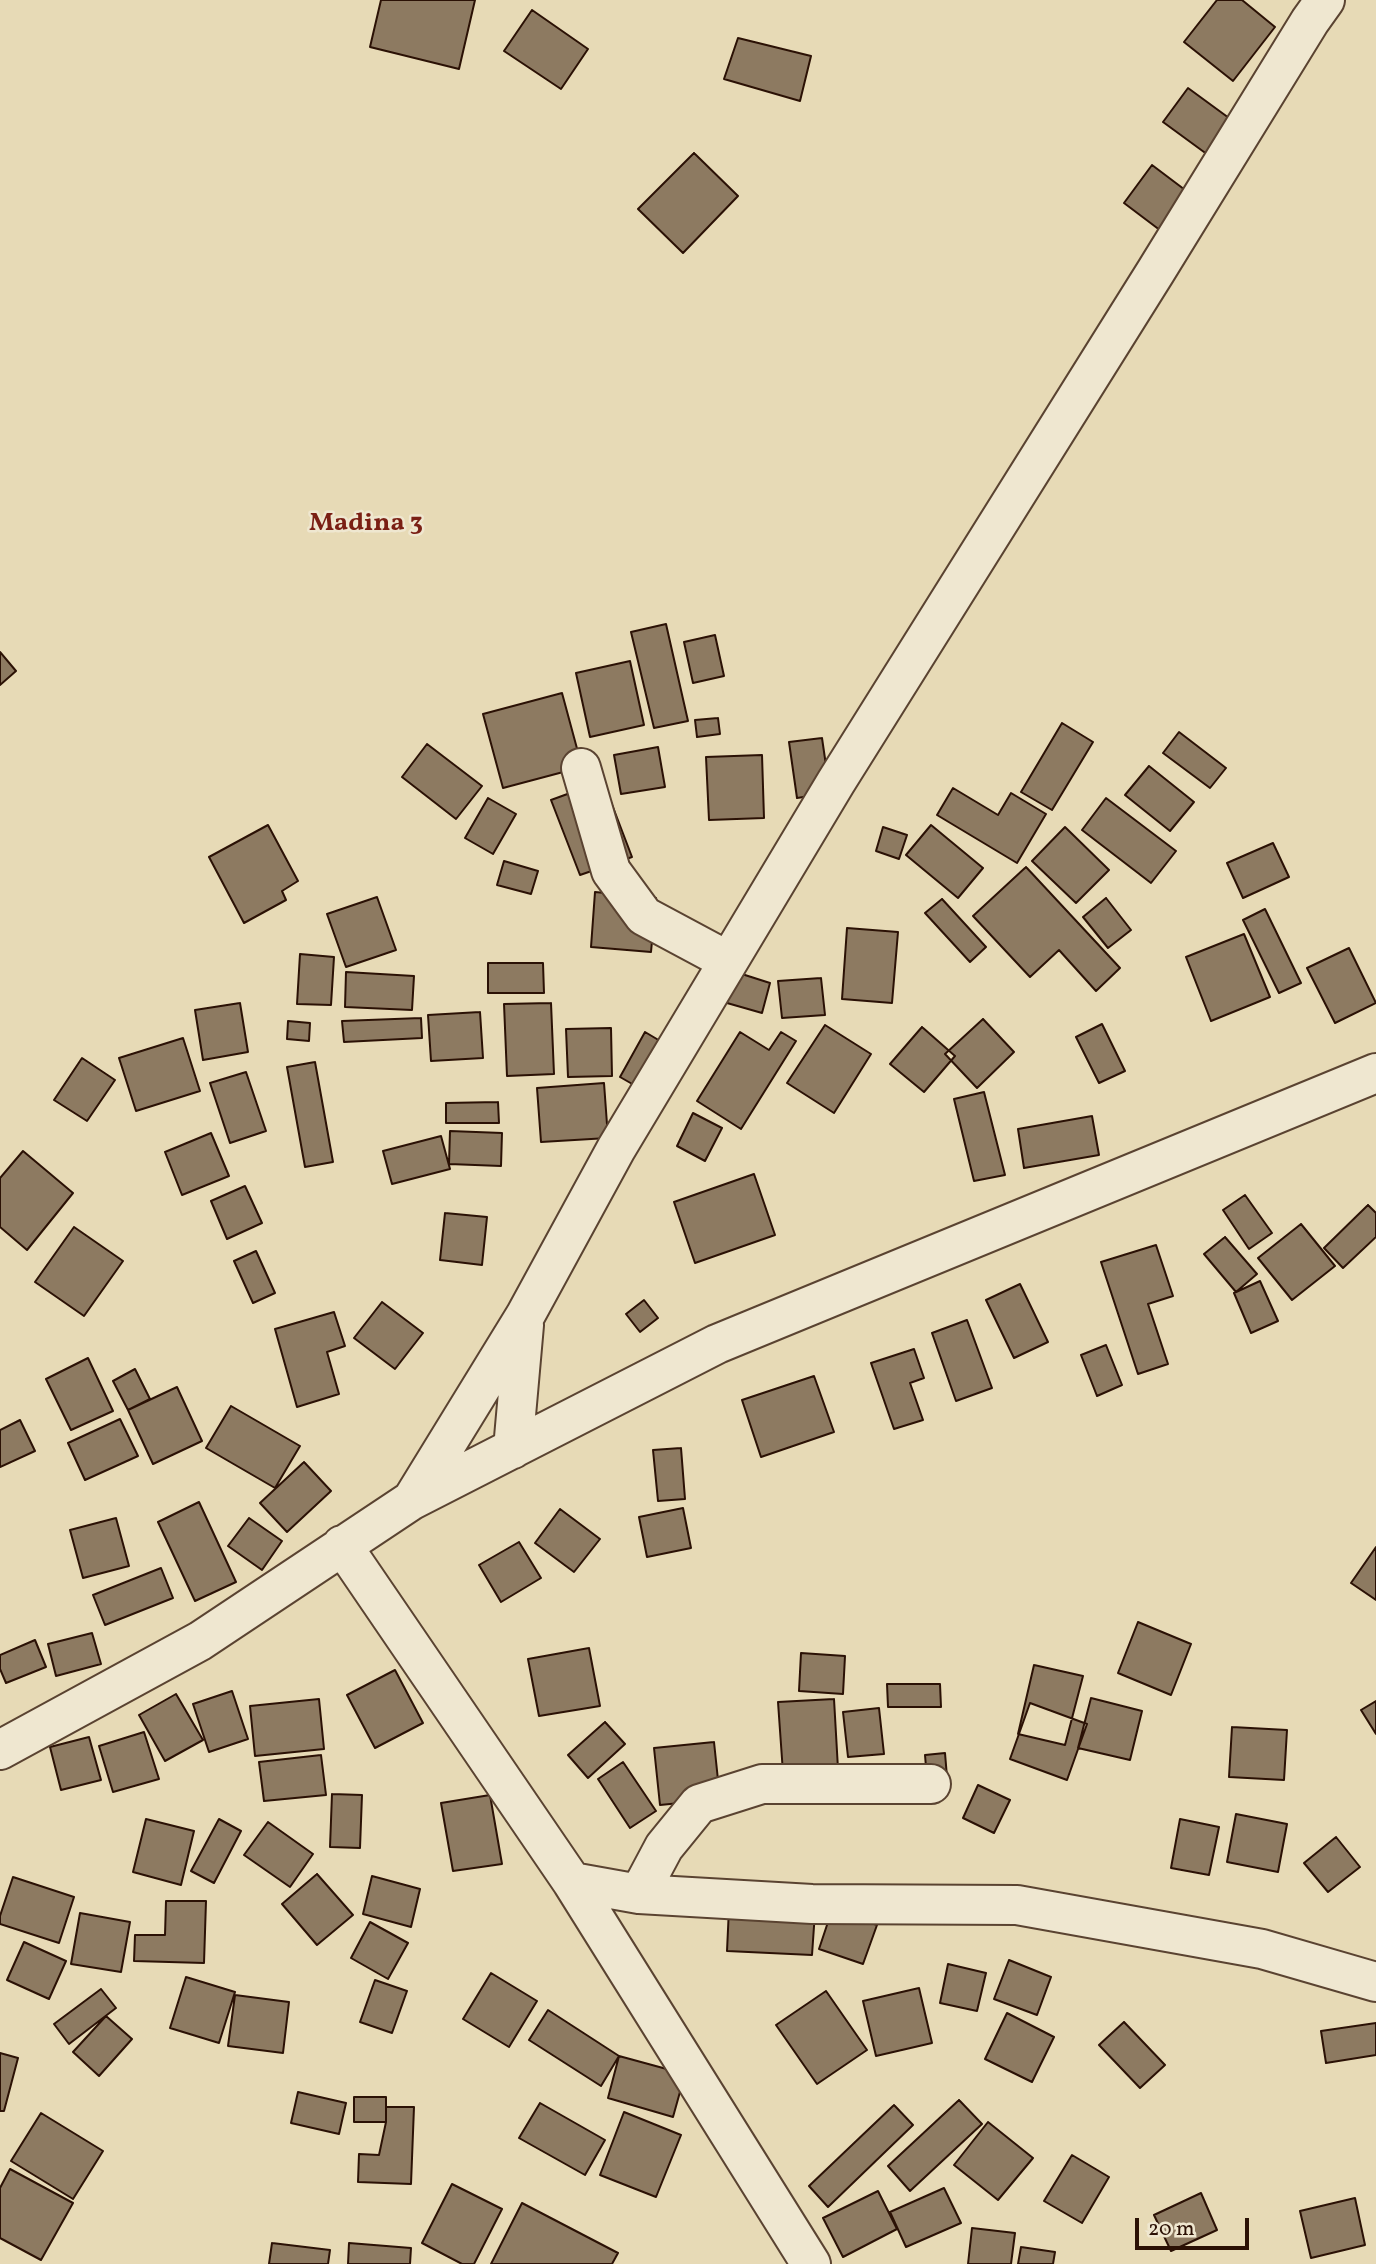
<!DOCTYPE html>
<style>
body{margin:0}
#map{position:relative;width:1376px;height:2264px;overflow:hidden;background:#e7dab6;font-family:Vollkorn,serif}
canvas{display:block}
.scale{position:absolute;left:1135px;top:2218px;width:114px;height:32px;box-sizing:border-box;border:4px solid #2b1105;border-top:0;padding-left:9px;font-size:21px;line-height:24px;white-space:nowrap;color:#2b1105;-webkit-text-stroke:5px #efe7d0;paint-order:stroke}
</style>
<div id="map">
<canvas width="1376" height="2264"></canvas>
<div class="scale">20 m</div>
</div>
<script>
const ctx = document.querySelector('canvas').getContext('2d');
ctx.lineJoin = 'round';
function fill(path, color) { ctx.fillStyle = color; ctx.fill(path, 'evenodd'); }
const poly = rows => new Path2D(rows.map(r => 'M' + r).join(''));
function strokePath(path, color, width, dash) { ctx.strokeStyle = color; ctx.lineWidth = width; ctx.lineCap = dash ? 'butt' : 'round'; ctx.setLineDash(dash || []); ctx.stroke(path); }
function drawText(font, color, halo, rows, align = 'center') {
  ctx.font = font + ' Vollkorn,serif'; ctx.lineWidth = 5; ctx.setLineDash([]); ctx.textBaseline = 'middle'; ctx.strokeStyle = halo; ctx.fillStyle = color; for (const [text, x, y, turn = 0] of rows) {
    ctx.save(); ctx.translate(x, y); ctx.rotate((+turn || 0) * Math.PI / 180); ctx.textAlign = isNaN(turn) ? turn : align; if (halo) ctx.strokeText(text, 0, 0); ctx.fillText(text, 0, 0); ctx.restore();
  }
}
const building = poly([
 [381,0,475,0,459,69,370,47,381,0],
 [1217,0,1242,0,1275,27,1233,81,1184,42,1217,0],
 [532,10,588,49,561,89,504,51,532,10],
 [738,38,811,56,800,101,724,79,738,38],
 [1188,88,1244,129,1219,163,1163,122,1188,88],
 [694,153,738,196,683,253,638,209,694,153],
 [1152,165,1205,205,1177,243,1124,203,1152,165],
 [666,624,688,721,654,728,631,632,666,624],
 [715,635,724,676,693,683,684,642,715,635],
 [0,652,16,671,0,685,0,652],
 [630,661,644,725,590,737,576,673,630,661],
 [562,693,582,767,503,788,483,714,562,693],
 [718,718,720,734,697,737,695,720,718,718],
 [1062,723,1093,742,1052,810,1021,792,1062,723],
 [1179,732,1226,768,1210,788,1163,753,1179,732],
 [822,738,830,793,797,798,789,742,822,738],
 [427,744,482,786,456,819,402,777,427,744],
 [658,747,665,787,621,794,614,755,658,747],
 [762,755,764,818,709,820,706,757,762,755],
 [1149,766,1194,802,1170,831,1125,795,1149,766],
 [603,781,632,857,580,875,551,800,603,781],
 [953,788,998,815,1011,793,1046,814,1017,863,937,815,953,788],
 [488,798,516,814,493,854,465,838,488,798],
 [1106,798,1176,851,1151,883,1082,830,1106,798],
 [268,825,298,881,282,891,286,900,244,923,209,857,268,825],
 [931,825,983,868,958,898,906,855,931,825],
 [883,827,907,835,899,859,876,851,883,827],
 [1065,827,1109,870,1076,903,1032,861,1065,827],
 [1273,843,1289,877,1243,898,1227,863,1273,843],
 [504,861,538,871,531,894,497,885,504,861],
 [1026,867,1120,968,1096,991,1059,950,1030,977,973,916,1026,867],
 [595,892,656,898,651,952,591,947,595,892],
 [377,897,396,950,346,967,327,914,377,897],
 [1106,898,1131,930,1108,948,1083,917,1106,898],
 [942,899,986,947,970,962,925,913,942,899],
 [1265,909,1301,983,1279,993,1243,920,1265,909],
 [847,928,898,932,892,1003,842,999,847,928],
 [1244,934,1270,997,1211,1021,1186,957,1244,934],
 [1349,948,1376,1003,1335,1023,1307,968,1349,948],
 [300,954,334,957,331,1005,297,1004,300,954],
 [488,963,543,963,544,993,488,993,488,963],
 [723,968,770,983,762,1013,713,999,723,968],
 [346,972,414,976,412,1010,345,1007,346,972],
 [821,978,825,1015,782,1018,778,981,821,978],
 [240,1003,248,1052,203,1060,195,1010,240,1003],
 [551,1003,554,1074,507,1076,504,1004,551,1003],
 [480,1012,483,1058,431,1061,428,1015,480,1012],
 [421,1018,422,1038,344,1042,342,1021,421,1018],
 [983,1019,1014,1052,977,1088,945,1054,983,1019],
 [288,1021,310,1023,309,1041,287,1039,288,1021],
 [1102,1024,1125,1071,1099,1083,1076,1037,1102,1024],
 [825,1025,871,1054,834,1113,787,1083,825,1025],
 [922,1027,955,1056,924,1092,890,1064,922,1027],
 [611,1028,612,1076,568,1077,566,1029,611,1028],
 [645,1032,672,1048,648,1093,620,1077,645,1032],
 [740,1032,769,1050,781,1032,796,1041,741,1129,697,1101,740,1032],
 [183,1038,200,1091,136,1111,119,1058,183,1038],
 [82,1058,115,1080,87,1121,54,1100,82,1058],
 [315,1062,333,1162,305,1167,287,1067,315,1062],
 [246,1072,266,1131,230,1143,210,1083,246,1072],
 [604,1083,608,1138,541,1142,537,1088,604,1083],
 [984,1092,1005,1175,974,1181,954,1099,984,1092],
 [498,1102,499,1123,446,1123,446,1103,498,1102],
 [693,1113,722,1128,705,1161,677,1146,693,1113],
 [1092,1116,1099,1155,1024,1168,1018,1129,1092,1116],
 [450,1131,502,1133,501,1166,449,1164,450,1131],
 [211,1133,229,1176,182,1195,165,1152,211,1133],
 [441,1136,450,1169,392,1184,383,1151,441,1136],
 [23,1151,73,1193,27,1250,0,1227,0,1178,23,1151],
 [754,1174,775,1235,695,1263,674,1202,754,1174],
 [245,1186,262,1223,227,1239,211,1201,245,1186],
 [1245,1195,1272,1233,1249,1249,1223,1210,1245,1195],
 [1368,1205,1376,1213,1376,1237,1343,1268,1324,1248,1368,1205],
 [445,1213,487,1217,482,1265,440,1260,445,1213],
 [1301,1224,1335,1266,1292,1300,1258,1258,1301,1224],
 [74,1227,123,1261,84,1316,35,1282,74,1227],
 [1225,1237,1257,1274,1236,1292,1204,1254,1225,1237],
 [1156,1245,1173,1296,1148,1304,1168,1364,1138,1374,1101,1262,1156,1245],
 [256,1251,275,1293,253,1303,234,1261,256,1251],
 [1260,1281,1278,1321,1251,1333,1234,1293,1260,1281],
 [1020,1284,1048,1342,1014,1358,986,1300,1020,1284],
 [644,1300,658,1318,640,1332,626,1314,644,1300],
 [382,1302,423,1333,395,1369,354,1338,382,1302],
 [334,1312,345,1346,327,1352,339,1394,297,1407,275,1329,334,1312],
 [967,1320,992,1388,956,1401,932,1333,967,1320],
 [1106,1345,1122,1385,1097,1396,1081,1355,1106,1345],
 [914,1349,924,1378,910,1383,923,1420,894,1429,871,1363,914,1349],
 [88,1358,113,1411,71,1430,46,1379,88,1358],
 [135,1369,150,1399,128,1410,113,1381,135,1369],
 [814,1376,834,1432,761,1457,742,1400,814,1376],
 [177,1387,202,1441,153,1464,128,1410,177,1387],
 [231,1406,300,1446,275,1488,206,1448,231,1406],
 [120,1419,138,1456,85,1480,68,1443,120,1419],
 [20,1420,35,1451,0,1467,0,1430,20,1420],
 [681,1448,685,1499,658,1501,653,1450,681,1448],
 [304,1462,331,1491,287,1532,260,1503,304,1462],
 [199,1502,236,1582,195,1601,158,1522,199,1502],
 [683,1508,691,1548,647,1557,639,1517,683,1508],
 [560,1509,600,1539,574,1572,535,1543,560,1509],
 [116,1518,129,1566,83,1578,70,1530,116,1518],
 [249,1518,282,1541,262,1570,228,1546,249,1518],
 [519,1542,541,1578,501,1602,479,1565,519,1542],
 [1376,1547,1376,1600,1351,1583,1376,1547],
 [161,1568,173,1598,105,1625,93,1595,161,1568],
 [1138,1622,1191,1644,1171,1695,1118,1673,1138,1622],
 [92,1633,101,1664,56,1676,48,1644,92,1633],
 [35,1640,46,1667,6,1683,0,1669,0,1655,35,1640],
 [589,1648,600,1706,539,1716,528,1659,589,1648],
 [801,1653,845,1656,843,1694,799,1691,801,1653],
 [1034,1665,1083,1676,1065,1745,1018,1734,1034,1665],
 [395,1670,423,1723,375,1748,347,1695,395,1670],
 [887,1684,940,1684,941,1707,888,1707,887,1684],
 [232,1691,248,1739,209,1752,193,1704,232,1691],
 [176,1694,203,1740,165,1761,139,1715,176,1694],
 [1091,1698,1142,1711,1130,1760,1078,1748,1091,1698],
 [319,1699,324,1749,255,1756,250,1706,319,1699],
 [834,1699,838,1769,783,1773,778,1702,834,1699],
 [1376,1701,1376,1734,1361,1710,1376,1701],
 [1030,1703,1087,1724,1067,1780,1010,1759,1030,1703],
 [879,1708,884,1754,848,1757,843,1712,879,1708],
 [605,1722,625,1744,588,1778,568,1755,605,1722],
 [1232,1727,1287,1730,1284,1780,1229,1777,1232,1727],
 [144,1732,159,1779,113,1792,99,1746,144,1732],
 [89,1737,101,1780,61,1790,50,1747,89,1737],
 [714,1742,720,1799,660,1805,654,1748,714,1742],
 [945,1753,947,1777,927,1779,925,1755,945,1753],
 [321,1755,326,1795,264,1801,259,1762,321,1755],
 [623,1762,656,1811,630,1828,598,1779,623,1762],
 [978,1785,1010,1800,994,1833,963,1818,978,1785],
 [332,1794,362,1795,360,1848,330,1847,332,1794],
 [490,1795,502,1864,453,1871,441,1803,490,1795],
 [1236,1814,1287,1824,1278,1872,1227,1862,1236,1814],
 [146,1819,194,1831,181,1885,133,1872,146,1819],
 [219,1819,241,1831,214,1883,191,1871,219,1819],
 [1180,1819,1219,1827,1209,1875,1171,1868,1180,1819],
 [268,1822,313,1854,290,1887,244,1855,268,1822],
 [1336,1837,1360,1867,1328,1892,1304,1863,1336,1837],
 [317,1874,353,1915,317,1945,282,1904,317,1874],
 [372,1876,420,1889,411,1927,363,1914,372,1876],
 [13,1877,74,1897,59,1943,0,1924,0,1916,13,1877],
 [166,1901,206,1901,204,1963,134,1961,135,1935,165,1935,166,1901],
 [729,1908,815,1912,812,1955,727,1951,729,1908],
 [832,1910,877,1925,863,1964,819,1949,832,1910],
 [80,1913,130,1922,121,1972,71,1964,80,1913],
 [370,1922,408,1943,388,1979,351,1958,370,1922],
 [24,1942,66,1961,49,1999,7,1980,24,1942],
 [1009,1960,1051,1977,1037,2015,994,1999,1009,1960],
 [948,1964,986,1973,977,2011,940,2003,948,1964],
 [491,1973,537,2001,509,2047,463,2019,491,1973],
 [186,1977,235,1992,219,2043,170,2028,186,1977],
 [375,1980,407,1991,392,2033,360,2022,375,1980],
 [919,1988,932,2043,876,2056,863,2001,919,1988],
 [101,1989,116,2008,69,2044,54,2024,101,1989],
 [826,1991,867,2050,817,2084,776,2025,826,1991],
 [235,1995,289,2002,283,2053,228,2046,235,1995],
 [548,2010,619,2056,601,2086,529,2040,548,2010],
 [1007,2013,1054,2037,1032,2082,985,2059,1007,2013],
 [106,2016,132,2039,99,2076,73,2052,106,2016],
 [1124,2022,1165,2065,1140,2088,1099,2045,1124,2022],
 [1376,2023,1376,2055,1326,2063,1321,2031,1376,2023],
 [0,2053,18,2058,4,2111,0,2111,0,2053],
 [619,2056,685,2074,673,2117,608,2098,619,2056],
 [298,2092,346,2103,339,2134,291,2123,298,2092],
 [354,2097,386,2097,386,2122,354,2122,354,2097],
 [959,2100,982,2124,910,2191,888,2166,959,2100],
 [540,2103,605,2140,585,2175,519,2138,540,2103],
 [894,2105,913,2125,828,2207,809,2186,894,2105],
 [386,2107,414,2107,411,2184,358,2182,359,2154,379,2155,386,2122,386,2107],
 [624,2112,681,2135,656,2197,600,2175,624,2112],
 [41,2113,103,2151,73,2199,11,2161,41,2113],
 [988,2122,1033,2158,998,2200,954,2165,988,2122],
 [1072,2155,1109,2177,1082,2223,1044,2201,1072,2155],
 [10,2169,73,2203,41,2260,0,2238,0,2188,10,2169],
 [452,2184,502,2209,474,2264,462,2264,422,2243,452,2184],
 [944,2188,961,2223,906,2247,890,2212,944,2188],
 [878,2191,897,2229,843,2257,823,2218,878,2191],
 [1201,2193,1217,2230,1171,2251,1154,2215,1201,2193],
 [1355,2198,1365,2245,1311,2258,1300,2211,1355,2198],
 [522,2203,618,2253,612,2264,491,2264,522,2203],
 [972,2228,1015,2233,1011,2264,968,2264,972,2228],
 [272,2243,330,2250,328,2264,269,2264,272,2243],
 [349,2243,411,2248,410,2264,348,2264,349,2243],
 [1021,2247,1055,2252,1053,2264,1018,2264,1021,2247]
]);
const minor = poly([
 [581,768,611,871,644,916,728,961],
 [513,1449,524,1325],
 [412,1500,525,1316,616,1149,836,782,1156,271,1310,21,1325,0],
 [342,1545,572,1882,811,2264],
 [0,1750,200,1641,412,1500,717,1344,1376,1073],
 [572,1882,639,1894,812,1904,1017,1905,1262,1949,1376,1982],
 [639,1894,664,1847,699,1804,762,1784,931,1784]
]);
const neighbourhoodNames = [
 ["Madina 3",366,525]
];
fill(building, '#8d7a61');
strokePath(building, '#2b1105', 2);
strokePath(minor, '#5a4331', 42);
strokePath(minor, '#efe7d0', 38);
drawText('bold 26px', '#7a1f14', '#efe7d0', neighbourhoodNames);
</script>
